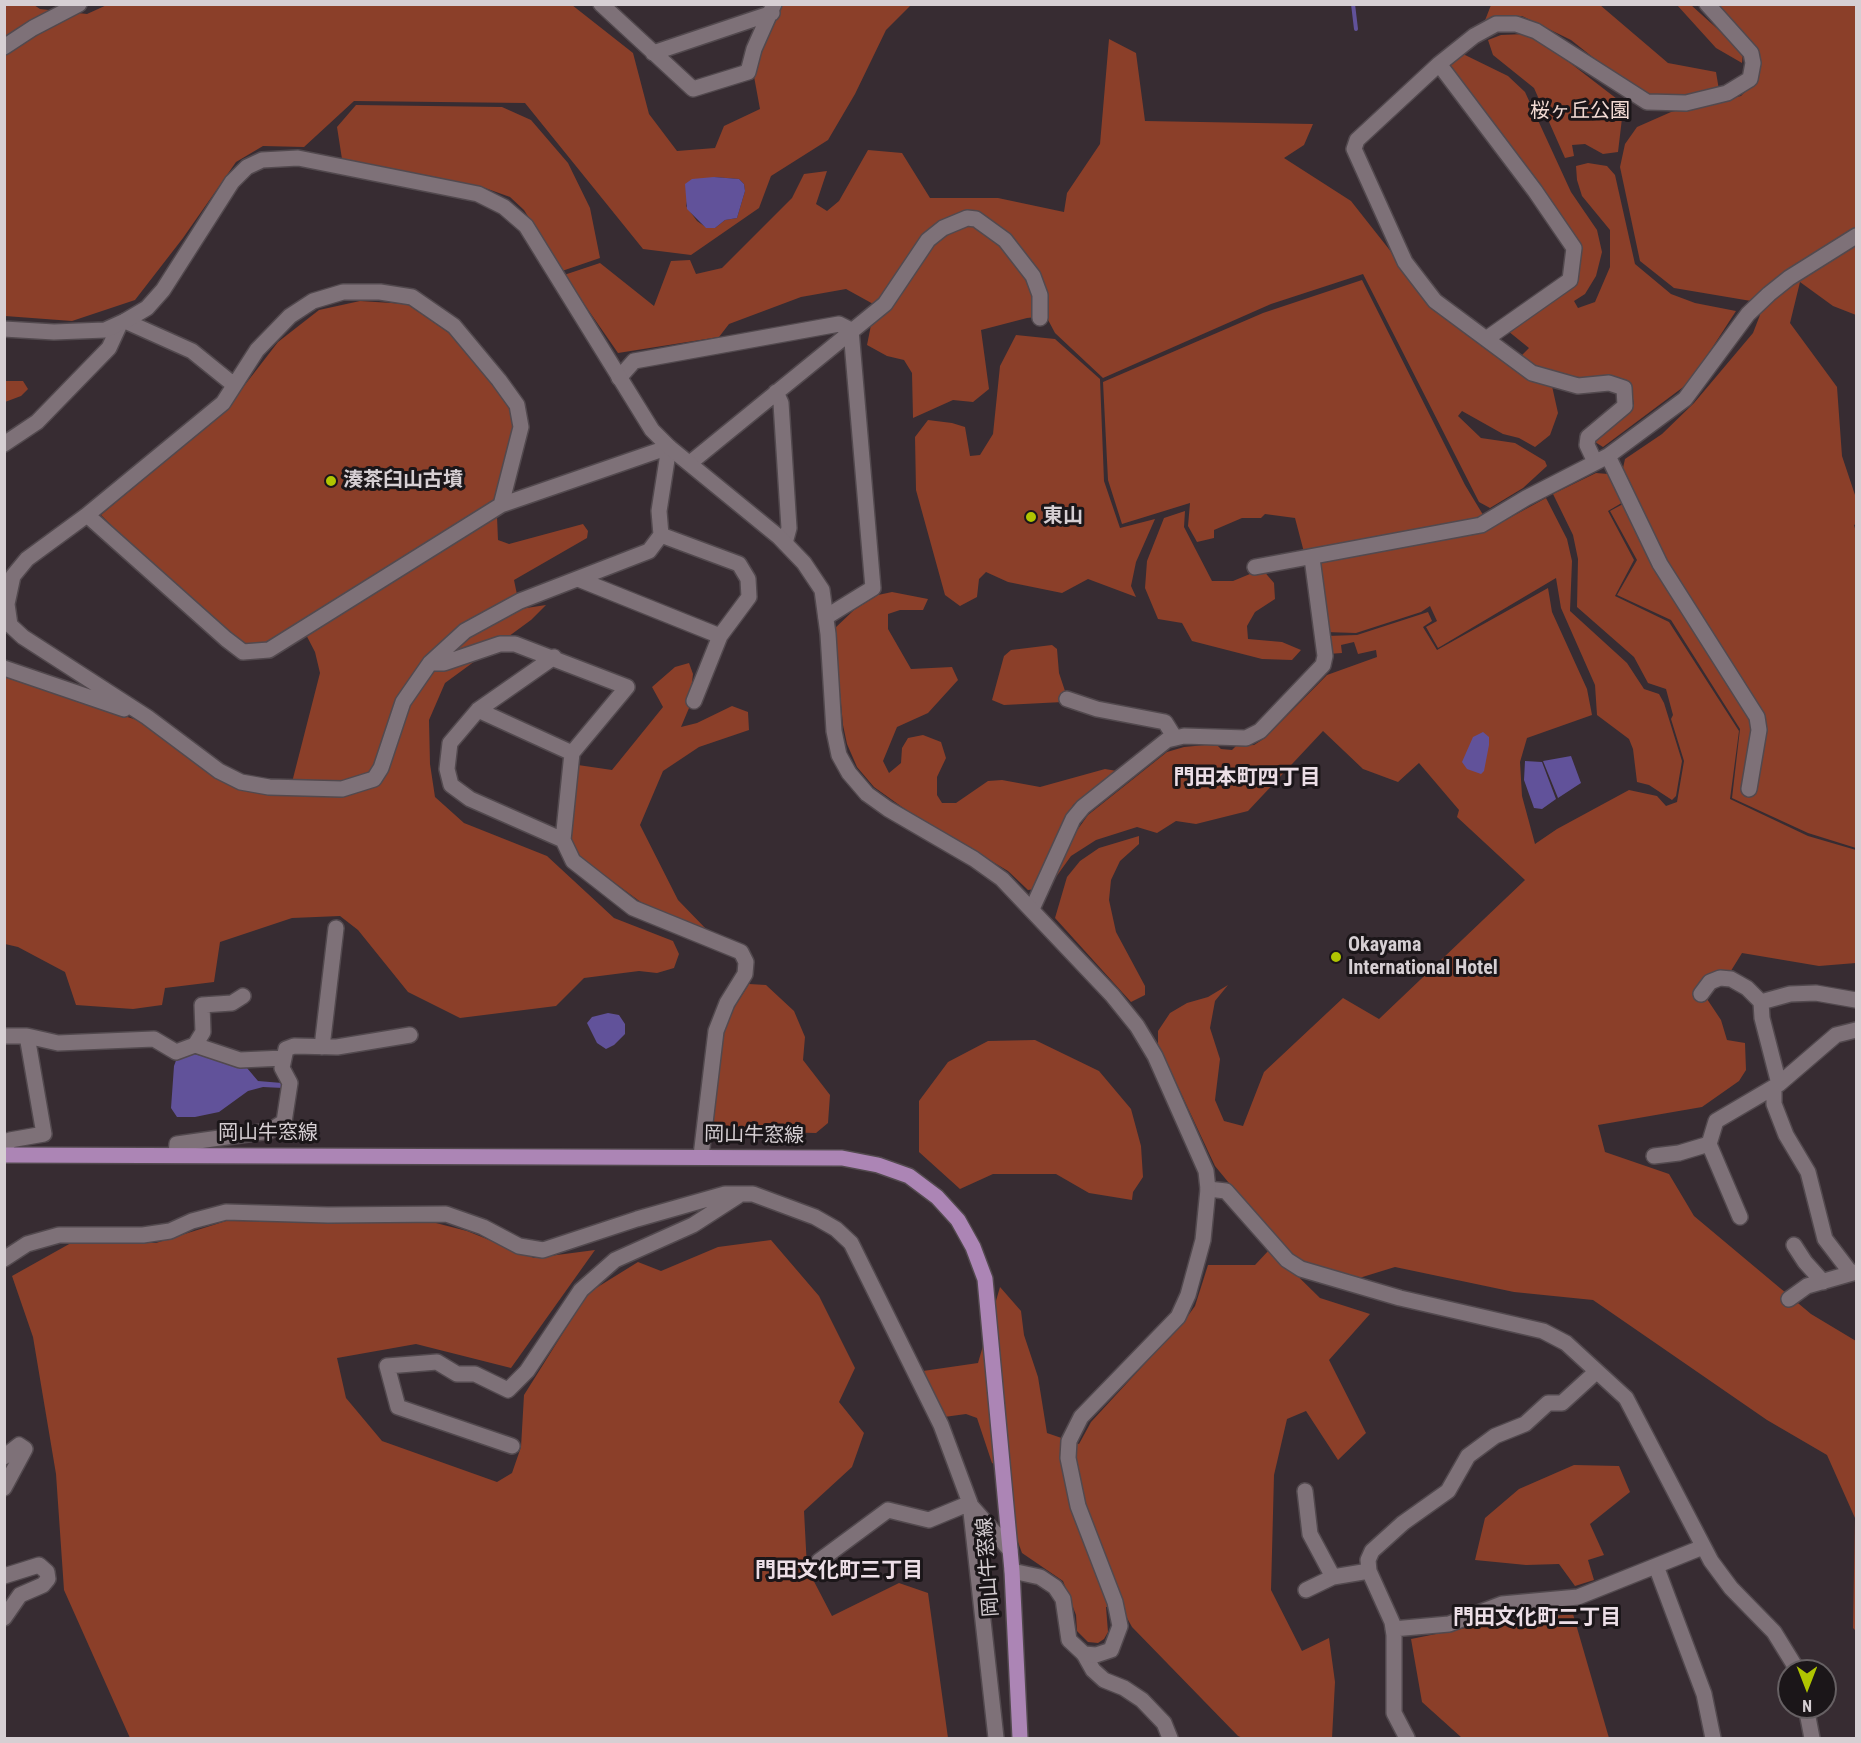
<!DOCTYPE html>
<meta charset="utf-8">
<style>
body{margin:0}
#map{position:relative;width:1861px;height:1743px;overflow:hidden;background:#372c32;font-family:"Roboto Condensed",sans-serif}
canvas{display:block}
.frame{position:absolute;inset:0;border:6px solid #d6cfd3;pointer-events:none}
.north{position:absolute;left:1777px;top:1659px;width:60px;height:60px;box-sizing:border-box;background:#1b1619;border:2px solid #666063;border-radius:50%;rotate:180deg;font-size:16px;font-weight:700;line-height:24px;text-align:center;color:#d6cfd3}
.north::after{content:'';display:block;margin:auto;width:21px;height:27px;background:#b0c501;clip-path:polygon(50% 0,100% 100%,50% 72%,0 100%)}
</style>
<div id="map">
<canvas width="1861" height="1743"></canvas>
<div class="frame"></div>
<div class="north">N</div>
</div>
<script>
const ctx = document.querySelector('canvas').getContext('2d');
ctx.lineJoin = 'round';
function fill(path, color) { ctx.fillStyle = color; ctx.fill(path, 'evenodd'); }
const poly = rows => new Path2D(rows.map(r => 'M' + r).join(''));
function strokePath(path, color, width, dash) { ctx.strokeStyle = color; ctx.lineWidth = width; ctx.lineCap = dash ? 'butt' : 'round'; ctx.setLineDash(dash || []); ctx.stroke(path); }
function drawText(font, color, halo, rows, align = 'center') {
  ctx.font = font + ' "Roboto Condensed","Noto Sans JP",sans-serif'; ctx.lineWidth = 6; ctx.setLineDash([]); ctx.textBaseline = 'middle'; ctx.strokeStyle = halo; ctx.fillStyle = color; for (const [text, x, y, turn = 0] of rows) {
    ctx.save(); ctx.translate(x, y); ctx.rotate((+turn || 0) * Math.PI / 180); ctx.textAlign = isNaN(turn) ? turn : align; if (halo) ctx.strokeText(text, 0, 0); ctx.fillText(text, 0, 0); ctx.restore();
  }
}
const green = poly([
 [109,4,572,5,633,53,649,114,677,151,715,148,724,126,760,109,753,71,780,5,911,5,886,30,855,94,828,140,771,176,759,208,691,255,643,249,525,103,354,101,304,147,263,146,236,162,183,238,135,300,72,321,5,316,4,5,34,5,40,9,87,14],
 [714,177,739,179,744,184,745,191,737,218,725,220,715,228,707,228,697,221,686,206,688,197],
 [1491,5,1600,5,1668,63,1716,72,1719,90,1673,98,1649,95,1619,78,1571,40,1522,16,1484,23],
 [1677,5,1691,5,1743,52,1742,63,1716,48],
 [1715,5,1856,5,1856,315,1833,306,1800,282,1790,323,1837,387,1842,456,1856,498,1856,524,1854,525,1856,532,1856,848,1808,833,1732,798,1740,729,1671,620,1617,595,1637,560,1610,511,1634,498,1623,468,1625,459,1662,434,1694,403,1753,333,1760,315,1751,301,1674,288,1640,261,1620,167,1625,144,1637,127,1671,112,1741,96,1757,79,1754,53],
 [1525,34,1552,49,1617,99,1623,110,1618,152,1603,154,1585,144,1572,145,1574,156,1565,158,1534,88,1493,55,1488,40,1501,35],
 [1109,39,1136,53,1145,121,1313,124,1304,145,1284,158,1351,201,1407,272,1552,386,1558,413,1550,435,1535,447,1519,438,1503,434,1462,411,1458,416,1481,438,1515,443,1545,461,1547,466,1523,488,1490,508,1479,502,1363,274,1271,304,1103,378,1055,333,1046,316,1027,318,981,330,989,389,973,402,953,400,913,418,912,373,904,360,887,356,867,345,875,305,846,289,801,297,729,324,719,337,618,353,564,275,600,263,654,306,671,261,690,260,696,274,722,268,792,198,804,174,827,171,816,204,827,211,839,201,868,150,902,153,930,198,998,198,1064,212,1067,193,1100,144],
 [1463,54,1508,76,1525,92,1571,192,1597,230,1602,252,1596,276,1585,294,1574,301,1578,308,1595,302,1610,267,1610,230,1582,196,1577,180,1576,166,1588,163,1607,166,1615,175,1635,264,1671,294,1695,303,1736,311,1690,382,1603,447,1595,442,1597,436,1624,416,1634,404,1631,389,1619,377,1570,377,1535,367,1519,358,1529,348,1508,331,1576,284,1580,246,1531,172,1448,65],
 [356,105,502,107,531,120,568,163,590,208,600,258,562,271,524,210,510,197,485,188,342,159,337,127],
 [1362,280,1465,485,1491,528,1546,498,1567,539,1572,561,1570,611,1627,663,1644,689,1659,694,1664,703,1682,761,1676,796,1672,800,1649,785,1637,782,1633,749,1629,739,1597,715,1595,685,1561,608,1556,578,1438,648,1426,627,1437,621,1430,606,1421,612,1356,633,1325,632,1295,518,1265,514,1261,518,1242,518,1214,530,1214,538,1197,542,1188,526,1190,503,1122,524,1108,480,1103,382,1263,313],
 [360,301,407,304,452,335,510,406,514,426,496,493,498,540,509,544,583,524,588,531,587,538,514,580,520,609,546,605,531,620,445,683,429,720,430,764,435,797,464,823,547,856,614,918,673,941,679,954,674,968,657,973,639,971,584,978,556,1006,460,1018,408,992,358,930,340,916,292,918,220,942,214,982,165,988,162,1005,133,1009,76,1005,65,972,18,947,5,944,4,677,143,722,209,773,289,794,320,673,315,652,301,625,275,642,258,646,240,642,132,546,101,515,227,408,278,342,319,310],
 [1016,335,1055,339,1100,379,1104,481,1120,528,1155,519,1136,562,1131,586,1136,597,1088,579,1062,593,1008,582,986,572,979,579,977,597,960,606,945,595,916,490,915,437,928,420,952,423,965,427,970,456,980,455,993,434,1000,366],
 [5,381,23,381,28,389,21,396,5,402],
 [1596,473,1608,474,1617,482,1625,501,1608,511,1634,560,1615,596,1669,622,1739,731,1730,799,1808,836,1856,850,1856,963,1819,966,1742,953,1729,974,1707,999,1721,1020,1727,1040,1745,1043,1746,1070,1739,1081,1702,1107,1598,1125,1605,1152,1669,1174,1694,1216,1811,1314,1856,1341,1856,1631,1853,1628,1855,1518,1827,1455,1767,1420,1593,1300,1514,1292,1395,1267,1356,1279,1301,1264,1265,1227,1215,1166,1158,1044,1158,1031,1170,1013,1187,1003,1208,997,1228,985,1215,1001,1210,1028,1220,1059,1215,1100,1224,1121,1243,1126,1264,1072,1343,998,1379,1019,1525,880,1457,817,1459,810,1419,763,1398,782,1363,769,1323,731,1248,811,1196,824,1176,821,1157,833,1137,827,1096,840,1071,856,1056,877,1073,836,1088,815,1167,752,1184,747,1216,744,1221,749,1232,750,1236,746,1254,745,1265,738,1327,675,1377,657,1376,650,1358,654,1354,642,1341,645,1342,653,1328,654,1326,636,1357,635,1428,612,1432,621,1423,627,1437,650,1548,588,1552,612,1587,689,1592,715,1527,738,1520,762,1522,796,1535,844,1557,829,1629,790,1657,796,1666,806,1677,802,1684,761,1671,719,1673,715,1666,689,1648,683,1634,657,1577,607,1578,559,1573,535,1553,494],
 [1185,511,1184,527,1212,581,1233,581,1262,569,1274,583,1275,599,1255,612,1247,626,1248,639,1282,642,1301,650,1292,660,1262,659,1192,641,1182,623,1158,619,1145,588,1147,561,1164,518],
 [892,592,928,599,923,610,900,610,888,614,888,629,911,669,952,667,958,680,928,713,897,727,883,761,889,773,901,763,902,748,908,738,923,735,941,742,946,758,937,777,937,795,942,803,956,803,988,781,1002,780,1040,787,1105,769,1117,771,1073,805,1036,889,1028,890,1008,871,909,812,874,787,857,767,847,744,843,725,834,629,854,610,878,595],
 [1052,645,1057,649,1059,673,1065,691,1063,702,1004,705,992,700,1004,656,1011,650],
 [689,663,693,674,689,708,681,727,697,723,732,706,748,712,749,730,699,747,663,771,640,825,678,900,708,931,642,903,577,855,569,831,578,765,612,770,663,707,652,687,675,667],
 [1139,836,1139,844,1120,861,1111,880,1109,900,1116,932,1145,986,1145,995,1131,1002,1055,918,1067,877,1080,861,1099,848],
 [749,984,766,985,794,1011,805,1037,803,1060,830,1095,828,1123,816,1133,772,1132,713,1124,720,1039,729,1016],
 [1035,1040,1099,1071,1131,1109,1141,1146,1143,1177,1133,1192,1132,1200,1089,1193,1056,1174,993,1174,960,1189,919,1152,919,1101,948,1062,988,1041],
 [226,1221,436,1223,467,1231,534,1258,595,1250,511,1368,416,1344,337,1358,346,1398,382,1441,497,1482,512,1473,521,1447,524,1395,588,1293,638,1262,661,1271,718,1247,771,1240,819,1296,855,1368,839,1402,864,1433,852,1467,804,1511,807,1568,832,1616,899,1583,928,1593,948,1738,130,1738,64,1590,56,1474,33,1337,12,1276,71,1243,156,1243],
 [1270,1249,1320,1298,1370,1314,1329,1360,1366,1433,1338,1460,1306,1411,1287,1419,1274,1475,1271,1590,1302,1651,1329,1638,1335,1682,1332,1738,1243,1738,1238,1736,1132,1627,1121,1607,1106,1607,1108,1632,1104,1639,1098,1643,1088,1642,1077,1631,1076,1615,1063,1581,1022,1553,1014,1531,1010,1473,992,1463,977,1418,966,1414,944,1417,923,1371,978,1363,1000,1287,1021,1311,1024,1335,1038,1377,1047,1433,1079,1444,1091,1422,1185,1320,1195,1306,1208,1265,1255,1265],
 [1574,1465,1619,1466,1630,1492,1590,1524,1604,1555,1588,1560,1594,1580,1575,1586,1559,1564,1526,1565,1475,1560,1485,1518,1519,1489],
 [1573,1614,1609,1738,1462,1738,1422,1702,1411,1639,1501,1621]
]);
const water = poly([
 [714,177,739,179,744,184,745,191,737,218,725,220,715,228,706,228,687,209,685,184,692,179],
 [1483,732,1489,737,1489,745,1484,771,1481,774,1467,769,1462,762,1473,737],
 [1571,756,1581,783,1558,798,1543,761],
 [1525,761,1542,762,1556,799,1542,809,1534,808,1524,780],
 [608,1013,619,1015,625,1024,625,1034,614,1045,606,1049,597,1043,587,1023,592,1017],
 [187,1052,247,1068,258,1081,282,1083,283,1088,263,1087,248,1091,219,1112,195,1117,177,1117,171,1108,174,1066,178,1055]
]);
const stream = poly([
 [1353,4,1356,29]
]);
const street = poly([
 [601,4,693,89,748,72,754,49,774,4],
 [653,53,772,13],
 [1439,64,1535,191,1574,248,1570,280,1486,339],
 [125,321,192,351,234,385],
 [619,378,634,361,839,324,851,330],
 [776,392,781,403,789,528,785,543],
 [4,444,37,422,109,348,120,324],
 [1608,456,1660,564,1757,717,1759,730,1749,789],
 [1595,462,1587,445,1588,437,1625,406,1624,388,1609,383,1578,386,1532,373,1435,301,1405,262,1354,149,1357,140,1439,64,1474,36,1496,24,1516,24,1536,31,1647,102,1686,103,1727,93,1750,79,1753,63,1751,53,1707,4],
 [690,463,885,304,928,240,943,228,967,218,976,219,1005,240,1033,276,1040,295,1040,318],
 [87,515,226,639,243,652,269,650,501,505,669,447,659,511,661,535,649,551,520,601,465,631,430,663,403,702,381,768,374,779,342,789,269,787,241,782,219,771,147,717,23,637,10,625,7,604,13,576,27,559,87,515,223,403,257,350,290,316,313,301,343,292,380,292,412,297,454,326,499,380,517,405,521,427,501,505],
 [661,535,739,564,748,579,749,597,720,636,694,701],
 [1255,567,1481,525,1526,498,1608,456,1685,399,1748,314,1769,294,1789,278,1856,236],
 [578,579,720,636],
 [826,617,873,588,851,330],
 [554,657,478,710,450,743,447,769,451,785,470,799,563,840],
 [430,663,444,663,500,644,515,644,627,687,572,753,563,840,573,861,633,908,741,952,746,962,745,974,727,1003,716,1031,701,1156],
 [4,668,124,709],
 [1067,699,1097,709,1165,722,1175,738],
 [478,710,572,753],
 [1032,909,1073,819,1083,807,1167,740,1184,736,1246,738,1260,731,1323,665,1325,656,1312,558],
 [1701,994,1710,982,1720,978,1731,979,1747,988,1761,1002,1790,994,1816,993,1856,1000],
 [243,996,232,1003,202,1005,203,1032,195,1045,240,1060,284,1058],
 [1761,1002,1762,1018,1779,1084],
 [4,1036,27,1036,44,1134,10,1140,4,1149],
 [27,1036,58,1043,154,1039,176,1052,195,1045],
 [322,1047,336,928],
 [1774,1087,1774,1104,1786,1135,1808,1172,1825,1239,1851,1273],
 [176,1155,177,1144,269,1131,284,1122,290,1083,282,1068,286,1049,294,1046,337,1047,410,1035],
 [1654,1156,1679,1153,1709,1144],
 [1208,1189,1226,1191,1287,1260,1301,1269,1400,1298,1543,1331,1566,1343,1626,1398,1711,1561,1731,1588,1774,1632,1798,1671],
 [1740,1217,1709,1144,1716,1121,1779,1084,1836,1035,1856,1030],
 [1794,1245,1805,1262,1823,1282],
 [4,1259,27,1244,59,1235,143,1235,170,1231,192,1221,226,1212,328,1215,446,1214,483,1227,519,1246,543,1250,637,1219,725,1194,753,1194,815,1217,836,1229,851,1243,941,1425,970,1503,996,1738],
 [1789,1299,1807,1286,1856,1272],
 [512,1446,398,1407,387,1366,437,1362,457,1374,475,1374,508,1390,527,1371,581,1290,615,1260,693,1225,738,1196],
 [4,1457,19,1445,25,1449,4,1488],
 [1305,1491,1310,1534,1333,1577],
 [972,1507,1010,1550],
 [819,1561,888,1510,929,1520,970,1503],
 [1656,1566,1704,1694,1713,1738],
 [4,1576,39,1565,47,1572,48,1579,43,1585,20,1595,4,1618],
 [1306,1590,1333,1577,1369,1571],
 [1393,1629,1449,1624,1502,1604,1578,1597,1703,1547],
 [1084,1654,1093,1670,1104,1680,1124,1688,1142,1700,1164,1723,1170,1738],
 [1806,1707,1812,1738],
 [1407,1738,1394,1713,1394,1635,1392,1622,1369,1571,1368,1560,1372,1551,1403,1523,1448,1491,1468,1456,1495,1436,1525,1424,1548,1403,1562,1403,1596,1372]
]);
const secondary = poly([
 [4,47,33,28,79,4],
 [4,329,54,332,105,330,125,321,147,308,163,290,232,182,247,167,262,160,298,158,478,194,504,207,526,226,652,430,669,447,779,537,804,563,822,590,828,634,834,731,839,755,849,773,867,794,888,809,974,859,1002,879,1112,995,1137,1026,1155,1056,1206,1171,1208,1189,1203,1240,1188,1295,1178,1317,1081,1417,1069,1441,1068,1458,1078,1506,1115,1602,1120,1626,1111,1650,1096,1655,1084,1654,1069,1640,1063,1599,1055,1587,1040,1577,1012,1571]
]);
const primary = poly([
 [4,1155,842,1158,878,1165,909,1176,937,1197,958,1220,973,1247,985,1279,1012,1571,1020,1738]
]);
const markers = [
 [331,481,6,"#b0c501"],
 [1031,517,6,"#b0c501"],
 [1336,957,6,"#b0c501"]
];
const parkNames = [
 ["桜ヶ丘公園",1580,112]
];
const poiNames = [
 ["湊茶臼山古墳",343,481],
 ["東山",1043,517],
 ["Okayama",1348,946],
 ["International Hotel",1348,969]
];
const streetNames = [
 ["岡山牛窓線",268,1134],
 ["岡山牛窓線",754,1136,1],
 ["岡山牛窓線",989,1567,-94]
];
const neighbourhoodNames = [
 ["門田本町四丁目",1247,779],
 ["門田文化町三丁目",839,1572],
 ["門田文化町二丁目",1537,1619]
];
fill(green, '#8b3f29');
fill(water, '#61529a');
strokePath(stream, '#61529a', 4);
strokePath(street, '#52494e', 18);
strokePath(secondary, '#52494e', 18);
strokePath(primary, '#52494e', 18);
strokePath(street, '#7e7178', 15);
strokePath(secondary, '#7e7178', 15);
strokePath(primary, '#ac85b5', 15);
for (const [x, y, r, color] of markers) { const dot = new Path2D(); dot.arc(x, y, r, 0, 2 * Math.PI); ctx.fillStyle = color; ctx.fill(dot); strokePath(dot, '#1b1619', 2); }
drawText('20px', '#f3dbd4', '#1b1619', parkNames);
drawText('bold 20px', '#d6cfd3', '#1b1619', poiNames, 'left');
drawText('20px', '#d6cfd3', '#1b1619', streetNames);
drawText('bold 21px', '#ecdee6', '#1b1619', neighbourhoodNames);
</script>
